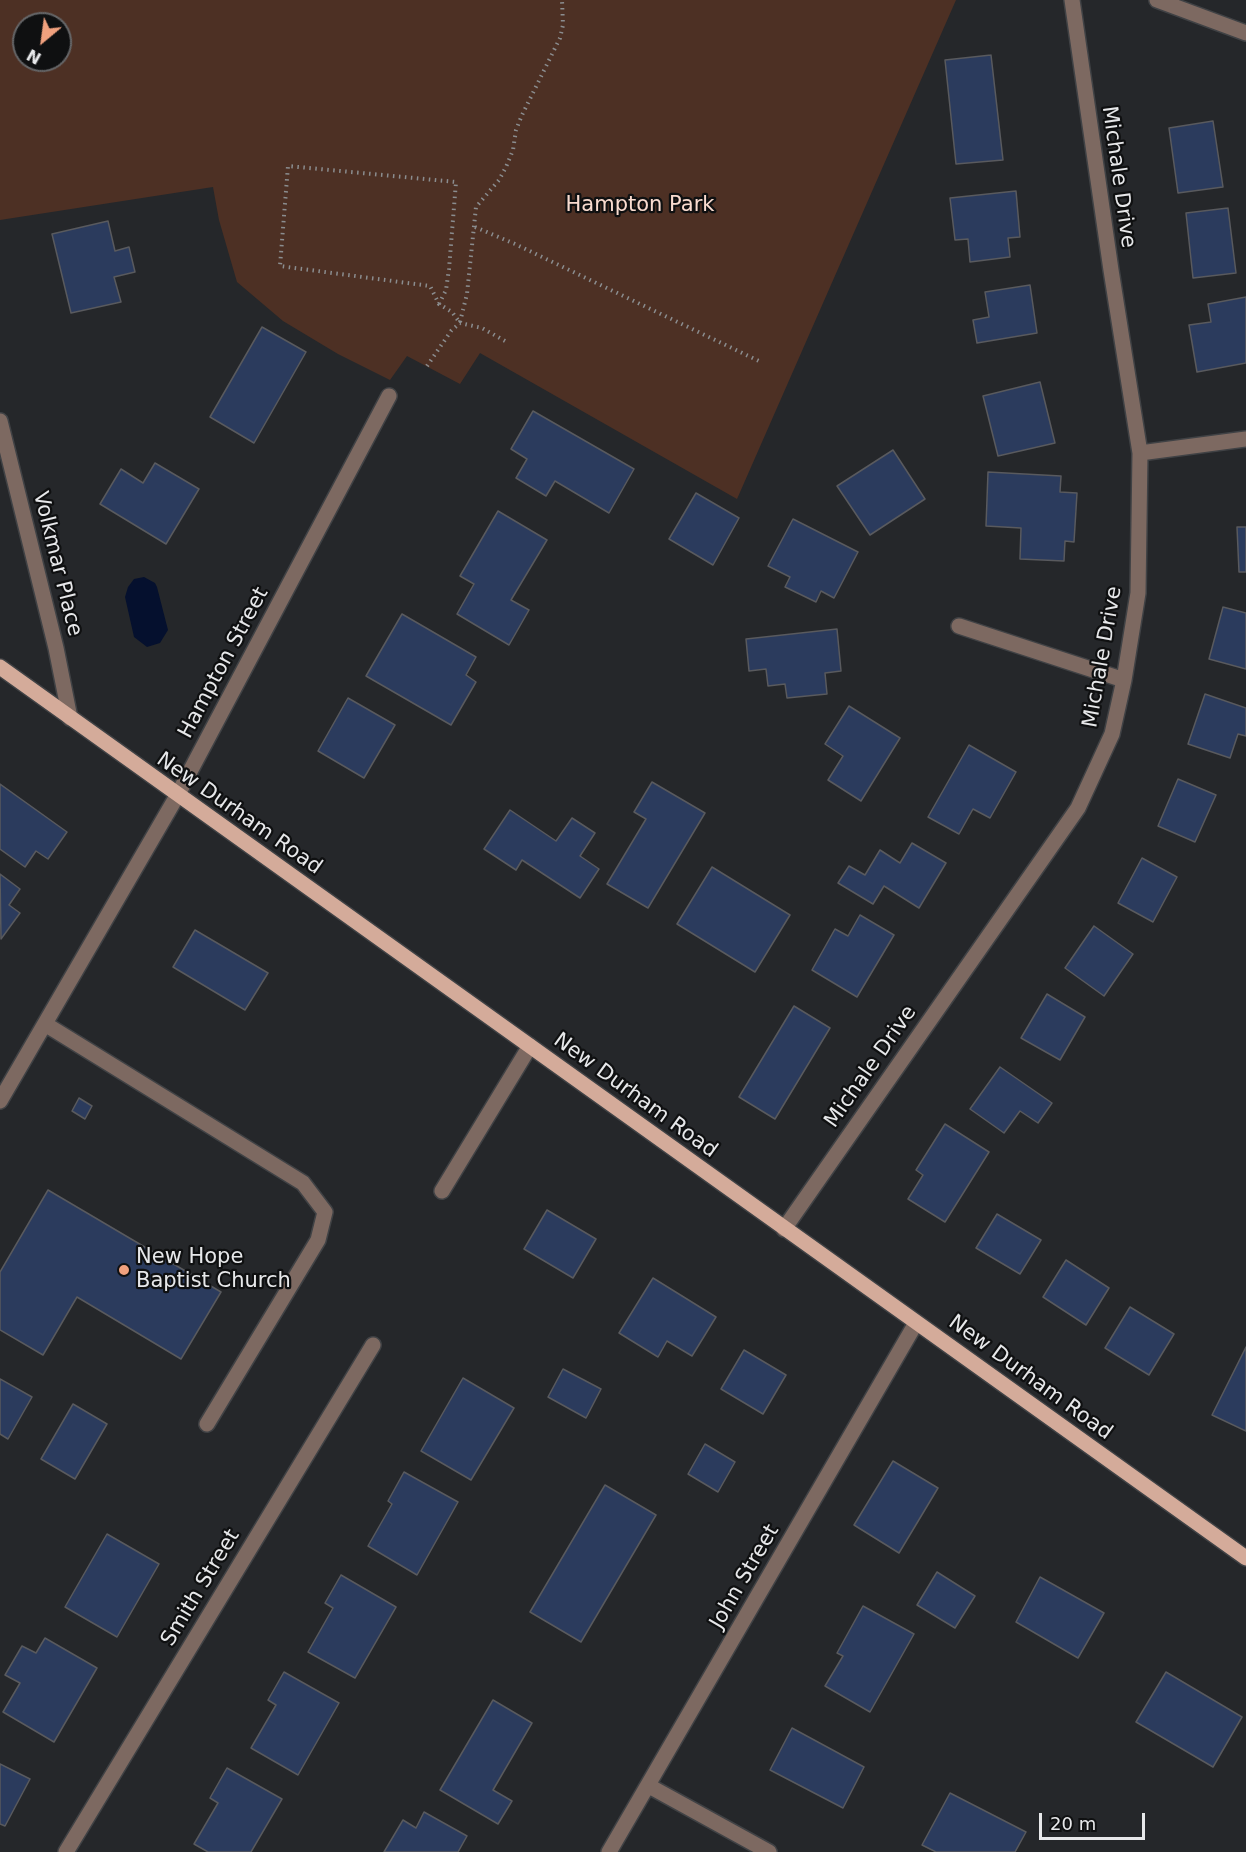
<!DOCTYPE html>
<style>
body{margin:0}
#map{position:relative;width:1246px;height:1852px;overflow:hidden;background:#25272a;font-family:"DejaVu Sans",sans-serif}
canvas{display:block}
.north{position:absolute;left:12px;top:12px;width:60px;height:60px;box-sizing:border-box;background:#0f1011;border:2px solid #656668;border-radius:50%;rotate:209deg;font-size:16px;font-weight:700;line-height:24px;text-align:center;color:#e7e8ea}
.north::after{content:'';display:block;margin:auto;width:21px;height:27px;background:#f1a17e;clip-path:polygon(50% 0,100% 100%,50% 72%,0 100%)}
.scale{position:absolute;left:1039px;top:1813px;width:106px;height:27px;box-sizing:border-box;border:3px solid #e7e8ea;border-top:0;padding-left:8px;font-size:18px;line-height:21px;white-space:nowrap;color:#e7e8ea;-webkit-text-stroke:4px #0f1011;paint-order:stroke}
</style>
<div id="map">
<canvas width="1246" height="1852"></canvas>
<div class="north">N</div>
<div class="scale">20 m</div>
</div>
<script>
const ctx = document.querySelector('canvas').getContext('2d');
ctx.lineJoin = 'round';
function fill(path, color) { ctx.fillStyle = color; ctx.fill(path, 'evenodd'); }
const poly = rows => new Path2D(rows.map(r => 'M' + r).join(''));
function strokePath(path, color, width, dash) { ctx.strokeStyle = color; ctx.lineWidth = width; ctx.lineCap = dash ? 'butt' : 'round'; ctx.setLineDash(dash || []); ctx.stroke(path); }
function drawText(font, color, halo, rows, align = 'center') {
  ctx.font = font + ' "DejaVu Sans",sans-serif'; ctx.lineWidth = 4.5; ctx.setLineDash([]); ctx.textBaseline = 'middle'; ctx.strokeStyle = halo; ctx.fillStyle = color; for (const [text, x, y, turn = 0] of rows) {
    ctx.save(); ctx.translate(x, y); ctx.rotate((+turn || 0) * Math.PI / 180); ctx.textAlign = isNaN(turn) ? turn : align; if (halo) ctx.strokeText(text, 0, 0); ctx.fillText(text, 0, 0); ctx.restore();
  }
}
const green = poly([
 [0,0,956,0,737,499,480,353,460,384,407,356,390,380,338,354,283,321,237,282,219,220,213,187,0,220],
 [24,24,60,24,60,60,24,60]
]);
const water = poly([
 [144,577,155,583,157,587,168,630,160,643,147,647,134,637,125,597,128,587,134,579]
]);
const building = poly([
 [991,55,1003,160,956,164,945,60,991,55],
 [1213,121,1223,187,1178,193,1169,128,1213,121],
 [1016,191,1020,237,1008,238,1010,257,970,262,968,239,955,240,950,198,1016,191],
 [1228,208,1236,273,1193,278,1186,213,1228,208],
 [108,221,115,251,129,247,135,272,114,277,121,302,71,313,52,234,108,221],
 [1030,285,1037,333,977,343,973,320,989,317,985,292,1030,285],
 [1246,297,1246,363,1197,372,1189,325,1211,322,1208,304,1246,297],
 [262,327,306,352,254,443,210,417,262,327],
 [1040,382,1055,443,998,456,983,396,1040,382],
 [533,411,634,469,609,513,555,481,546,496,516,478,527,459,511,449,533,411],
 [893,450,925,499,870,535,837,486,893,450],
 [155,463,199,489,166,544,100,504,121,469,143,483,155,463],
 [988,472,1061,476,1060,492,1077,493,1074,542,1065,541,1064,561,1020,559,1021,528,986,526,988,472],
 [696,493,739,518,713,565,669,539,696,493],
 [498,511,547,540,511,600,529,610,509,645,457,614,474,584,460,576,498,511],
 [793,519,858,552,834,598,821,591,816,602,785,587,790,577,768,566,793,519],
 [1237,527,1246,527,1246,572,1239,572,1237,527],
 [1223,607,1246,613,1246,669,1209,659,1223,607],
 [402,614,476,657,466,675,476,682,451,725,366,676,402,614],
 [837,629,841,671,825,673,827,694,787,698,785,684,768,686,766,669,749,671,746,639,837,629],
 [1205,694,1246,708,1246,736,1238,734,1230,758,1188,744,1205,694],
 [348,698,395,725,364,778,318,751,348,698],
 [849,706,900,738,861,801,828,780,843,756,825,744,849,706],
 [969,745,1016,772,990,818,973,809,959,834,928,817,969,745],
 [1178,779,1216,795,1195,842,1158,826,1178,779],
 [652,782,705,813,648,908,607,884,646,819,634,812,652,782],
 [0,784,67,832,48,859,36,851,25,867,0,849,0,784],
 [510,810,556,841,572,818,595,833,580,856,599,869,580,898,522,860,516,870,484,849,510,810],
 [912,843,946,863,919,908,884,886,873,904,838,883,849,866,865,875,880,850,900,863,912,843],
 [1142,858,1177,877,1153,922,1118,903,1142,858],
 [712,867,790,915,755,972,677,924,712,867],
 [0,874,20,889,9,905,20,913,1,939,0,874],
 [860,915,894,935,857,997,812,970,835,929,848,936,860,915],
 [1094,926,1133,954,1104,996,1065,968,1094,926],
 [195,930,268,973,245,1010,173,967,195,930],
 [1047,994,1085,1017,1060,1060,1021,1038,1047,994],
 [794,1006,830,1028,775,1119,739,1097,794,1006],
 [1000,1067,1052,1103,1038,1123,1020,1111,1004,1133,970,1109,1000,1067],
 [79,1098,92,1106,85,1119,72,1111,79,1098],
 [945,1124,989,1152,945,1222,908,1199,923,1175,916,1170,945,1124],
 [48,1190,221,1292,181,1359,77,1297,43,1355,0,1330,0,1272,48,1190],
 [547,1210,596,1239,573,1278,524,1249,547,1210],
 [997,1214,1041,1240,1020,1274,976,1248,997,1214],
 [1066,1260,1109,1288,1086,1325,1043,1297,1066,1260],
 [653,1278,716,1317,692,1356,667,1341,658,1357,619,1333,653,1278],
 [1130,1307,1174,1334,1149,1375,1105,1348,1130,1307],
 [1246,1347,1246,1431,1212,1415,1246,1347],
 [744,1350,786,1375,763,1414,721,1389,744,1350],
 [563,1369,601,1389,586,1418,548,1397,563,1369],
 [463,1378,514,1408,471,1480,421,1451,463,1378],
 [0,1379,32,1397,8,1439,0,1434,0,1379],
 [73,1404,107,1424,75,1479,41,1459,73,1404],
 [705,1444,735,1462,718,1492,688,1474,705,1444],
 [893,1461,938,1488,899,1553,854,1525,893,1461],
 [404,1472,458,1502,417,1575,368,1546,392,1504,388,1501,404,1472],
 [605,1485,656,1515,581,1642,530,1612,605,1485],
 [107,1534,159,1564,117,1637,65,1607,107,1534],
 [937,1572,975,1596,955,1628,917,1605,937,1572],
 [341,1575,396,1607,355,1678,308,1652,333,1608,325,1603,341,1575],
 [1040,1577,1104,1613,1078,1658,1016,1622,1040,1577],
 [863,1606,914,1634,870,1712,825,1686,843,1656,837,1653,863,1606],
 [45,1638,97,1668,54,1742,3,1712,20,1683,5,1675,22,1646,36,1653,45,1638],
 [284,1672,339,1703,298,1775,251,1748,276,1705,268,1700,284,1672],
 [1166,1672,1242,1717,1213,1767,1136,1722,1166,1672],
 [493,1700,532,1723,493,1790,512,1801,498,1824,440,1790,493,1700],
 [792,1728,864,1767,843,1808,770,1770,792,1728],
 [0,1764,30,1779,5,1826,0,1824,0,1764],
 [227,1768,282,1799,251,1852,208,1852,194,1844,218,1803,210,1798,227,1768],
 [950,1793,1026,1832,1015,1852,936,1852,922,1845,950,1793],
 [424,1812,467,1836,458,1852,384,1852,403,1820,416,1828,424,1812]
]);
const path = poly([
 [475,227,515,244,761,362],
 [439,304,446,290,449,269,456,182,288,166,280,266,430,286,439,304,452,312,460,323],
 [460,322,467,294,476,207,499,180,506,167,513,150,516,130,522,115,560,38,563,25,562,0],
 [427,366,451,331,460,323,482,328,505,341]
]);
const minor = poly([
 [1157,0,1246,33],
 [0,421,56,648,70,718],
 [1140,453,1246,439],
 [959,626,1124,680],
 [45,1024,303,1183,325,1212,318,1240,207,1424],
 [0,1101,177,796,389,396],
 [442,1191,530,1046],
 [784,1229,1078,808,1112,734,1124,680,1138,593,1140,453,1111,270,1072,0],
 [649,1786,769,1852],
 [66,1852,373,1345],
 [609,1852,916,1323]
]);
const major = poly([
 [0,667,1246,1558]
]);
const markers = [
 [124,1270,6,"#f1a17e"]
];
const streetNames = [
 ["Michale Drive",1118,177,82],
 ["Volkmar Place",57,564,76],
 ["Michale Drive",1103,657,-80],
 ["Hampton Street",224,663,-62],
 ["New Durham Road",239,814,35],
 ["Michale Drive",871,1067,-55],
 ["New Durham Road",635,1096,36],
 ["New Durham Road",1030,1378,36],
 ["John Street",745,1577,-60],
 ["Smith Street",201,1588,-59]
];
const parkNames = [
 ["Hampton Park",640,206]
];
const poiNames = [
 ["New Hope",136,1258],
 ["Baptist Church",136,1282]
];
fill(green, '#4d3024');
fill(water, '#05102e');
fill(building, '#2b3b5d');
strokePath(building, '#595a5e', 1.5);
strokePath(minor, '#404245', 18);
strokePath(major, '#404245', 18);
strokePath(path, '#8b8d8f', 4, [1.5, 4.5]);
strokePath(minor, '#7d6961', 15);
strokePath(major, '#d4ab9a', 15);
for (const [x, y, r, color] of markers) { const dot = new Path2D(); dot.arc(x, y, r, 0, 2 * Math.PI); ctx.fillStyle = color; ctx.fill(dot); strokePath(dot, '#0f1011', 2); }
drawText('21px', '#e7e8ea', '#0f1011', streetNames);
drawText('21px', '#f9dbcf', '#0f1011', parkNames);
drawText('21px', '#e7e8ea', '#0f1011', poiNames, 'left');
</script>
